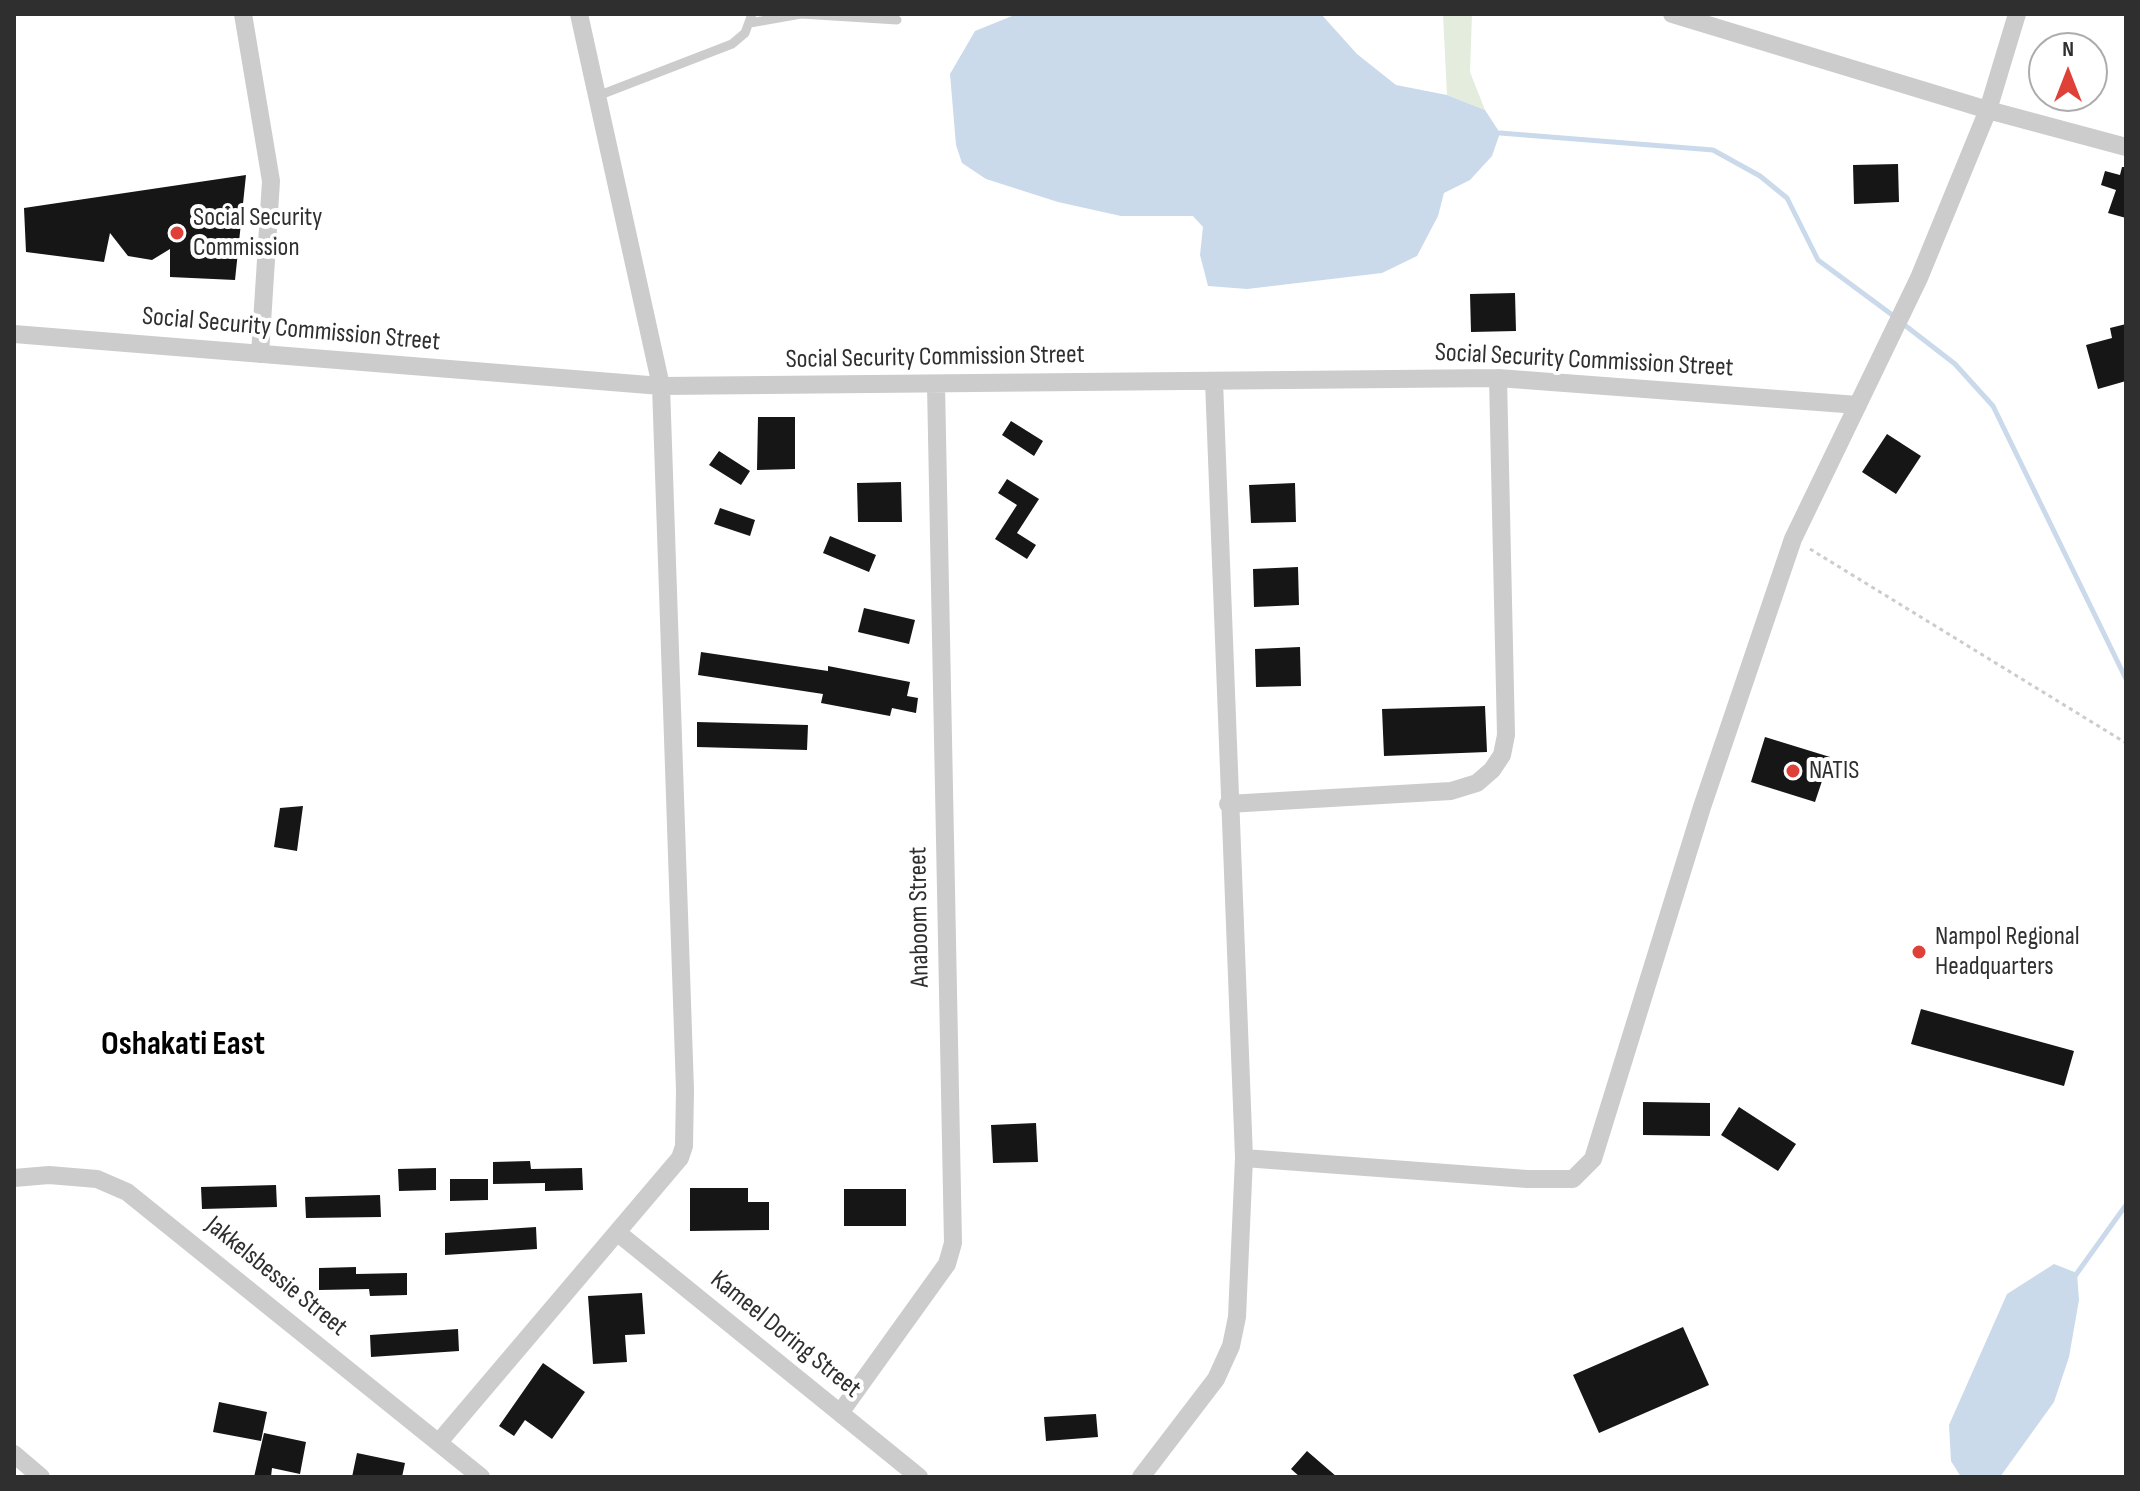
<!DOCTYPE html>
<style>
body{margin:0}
#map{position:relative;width:2140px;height:1491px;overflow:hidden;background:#fff;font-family:"Sofia Sans Condensed",sans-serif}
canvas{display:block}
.frame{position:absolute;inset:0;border:16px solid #2f2f2f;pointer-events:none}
.north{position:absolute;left:2028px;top:32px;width:80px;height:80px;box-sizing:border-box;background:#fff;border:2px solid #acacac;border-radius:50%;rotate:0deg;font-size:22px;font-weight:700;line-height:32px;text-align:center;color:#2f2f2f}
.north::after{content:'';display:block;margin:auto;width:28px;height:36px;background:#df4138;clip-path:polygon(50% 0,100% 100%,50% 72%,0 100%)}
</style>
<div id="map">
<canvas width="2140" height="1491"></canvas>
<div class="frame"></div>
<div class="north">N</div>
</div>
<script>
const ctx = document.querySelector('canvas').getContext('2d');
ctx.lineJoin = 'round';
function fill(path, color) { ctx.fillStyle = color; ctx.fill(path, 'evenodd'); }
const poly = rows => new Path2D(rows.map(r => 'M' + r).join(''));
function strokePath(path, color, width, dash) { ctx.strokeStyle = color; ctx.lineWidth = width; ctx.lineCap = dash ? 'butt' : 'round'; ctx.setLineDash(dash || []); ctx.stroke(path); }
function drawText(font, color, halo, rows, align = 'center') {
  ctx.font = font + ' "Sofia Sans Condensed",sans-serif'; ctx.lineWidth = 8; ctx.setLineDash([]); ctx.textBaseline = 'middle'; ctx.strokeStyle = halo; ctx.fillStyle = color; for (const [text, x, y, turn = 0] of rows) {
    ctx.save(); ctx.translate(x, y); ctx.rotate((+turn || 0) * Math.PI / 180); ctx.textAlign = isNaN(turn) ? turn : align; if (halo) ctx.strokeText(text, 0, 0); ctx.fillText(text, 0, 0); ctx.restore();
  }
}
const green = poly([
 [1443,14,1472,14,1470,72,1485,110,1447,95]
]);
const water = poly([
 [1017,14,1321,14,1357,54,1396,85,1447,95,1485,110,1500,133,1492,156,1470,180,1444,193,1438,216,1417,256,1382,273,1247,289,1208,286,1200,255,1203,227,1193,216,1121,216,1058,202,986,179,962,163,956,145,950,74,975,31],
 [2054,1264,2077,1273,2079,1300,2069,1357,2054,1402,2000,1477,1961,1477,1951,1461,1949,1425,2007,1294]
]);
const stream = poly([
 [1500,133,1713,150,1760,176,1787,198,1818,260,1895,317],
 [1902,323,1955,364,1993,406,2126,679],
 [2075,1276,2126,1205]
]);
const building = poly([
 [1898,164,1899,202,1854,204,1853,165],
 [2122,167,2126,167,2126,218,2108,213,2116,190,2101,185,2105,171,2120,175],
 [246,175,235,280,170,277,170,249,152,260,128,256,110,233,104,262,26,252,24,208],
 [1515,293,1516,331,1471,332,1470,294],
 [2126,324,2126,381,2098,389,2086,345,2112,338,2110,328],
 [758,417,795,417,795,469,757,470],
 [1011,421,1043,441,1034,456,1002,435],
 [1887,434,1921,456,1896,494,1862,472],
 [719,451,750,471,741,485,709,465],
 [1007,479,1039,499,1017,533,1036,545,1027,559,995,539,1017,505,998,493],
 [901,482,902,522,858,522,857,483],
 [1295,483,1296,522,1251,523,1249,485],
 [720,508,755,520,750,536,714,524],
 [830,536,876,555,869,572,823,553],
 [1298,567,1299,605,1254,607,1253,569],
 [864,608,915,620,909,644,858,632],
 [1300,647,1301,686,1256,687,1255,649],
 [701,652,828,671,828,666,910,682,907,696,918,698,916,713,892,708,890,716,821,703,823,694,698,675],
 [1485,706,1487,752,1384,756,1382,709],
 [697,722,808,725,807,750,697,747],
 [1765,737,1830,757,1815,802,1751,782],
 [303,806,297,851,274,847,280,808],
 [1921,1009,2074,1051,2064,1086,1911,1044],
 [1643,1102,1710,1103,1710,1136,1643,1135],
 [1739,1107,1796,1144,1778,1171,1721,1135],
 [1036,1123,1038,1162,993,1163,991,1125],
 [530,1161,531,1169,582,1168,583,1190,545,1191,545,1183,493,1184,493,1162],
 [436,1168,436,1190,399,1191,398,1169],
 [450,1179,488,1179,488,1200,450,1201],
 [276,1185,277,1207,202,1209,201,1187],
 [690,1188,748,1188,748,1202,769,1202,769,1230,690,1231],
 [844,1189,906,1189,906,1226,844,1226],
 [380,1195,381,1217,306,1218,305,1197],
 [536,1227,537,1249,445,1255,445,1233],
 [356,1267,356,1274,407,1273,407,1295,370,1296,369,1289,319,1290,319,1268],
 [642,1293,645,1334,625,1335,627,1362,593,1364,588,1296],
 [1683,1327,1709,1385,1599,1433,1573,1375],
 [458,1329,459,1351,371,1357,370,1335],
 [543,1363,585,1392,552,1439,525,1420,514,1436,499,1426],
 [219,1402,267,1412,261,1441,213,1432],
 [1096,1414,1098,1437,1046,1441,1044,1417],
 [264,1433,306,1442,300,1474,272,1468,271,1477,254,1477],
 [1307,1451,1337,1477,1300,1477,1291,1469],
 [357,1453,405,1463,402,1477,352,1477]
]);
const path = poly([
 [1810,549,2126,743]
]);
const lane = poly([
 [750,23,801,14,897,20],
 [600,95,732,44,745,33,752,14]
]);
const street = poly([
 [243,14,271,181,260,354],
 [1672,14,1988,110,2126,147],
 [14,334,661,386,1498,378,1858,405],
 [1228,804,1451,791,1477,783,1492,770,1502,755,1506,735,1498,378],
 [1244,1158,1527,1179,1573,1179,1593,1159,1702,807,1793,539,1919,278,1988,110,2017,14],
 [14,1178,49,1175,97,1179,127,1192,481,1477],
 [618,1233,919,1477],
 [840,1413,947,1264,953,1243,936,385],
 [439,1442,680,1158,684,1146,685,1090,661,386,579,14],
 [14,1454,41,1477],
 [1141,1477,1216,1379,1231,1346,1237,1317,1244,1158,1214,381]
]);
const markers = [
 [177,233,8,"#df4138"],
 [1793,771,8,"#df4138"],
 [1919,952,8,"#df4138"]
];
const poiNames = [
 ["Social Security",193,218],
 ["Commission",193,248],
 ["NATIS",1809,771],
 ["Nampol Regional",1935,937],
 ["Headquarters",1935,967]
];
const streetNames = [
 ["Social Security Commission Street",291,330,5],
 ["Social Security Commission Street",935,358,-1],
 ["Social Security Commission Street",1584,361,3],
 ["Anaboom Street",920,917,-91],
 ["Jakkelsbessie Street",276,1277,39],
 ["Kameel Doring Street",785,1335,39]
];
const districtNames = [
 ["Oshakati East",183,1045]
];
fill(green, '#e3ecdd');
fill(water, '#cadaeb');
strokePath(stream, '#cadaeb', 5);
fill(building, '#161616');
strokePath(path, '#ccc', 3, [4, 4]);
strokePath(lane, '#ccc', 9);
strokePath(street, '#ccc', 18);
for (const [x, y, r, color] of markers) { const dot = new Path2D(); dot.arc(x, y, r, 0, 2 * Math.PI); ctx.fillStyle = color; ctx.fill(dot); strokePath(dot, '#fff', 3); }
drawText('26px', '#2f2f2f', '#fff', poiNames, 'left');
drawText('26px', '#2f2f2f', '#fff', streetNames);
drawText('bold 34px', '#000', '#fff', districtNames);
</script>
